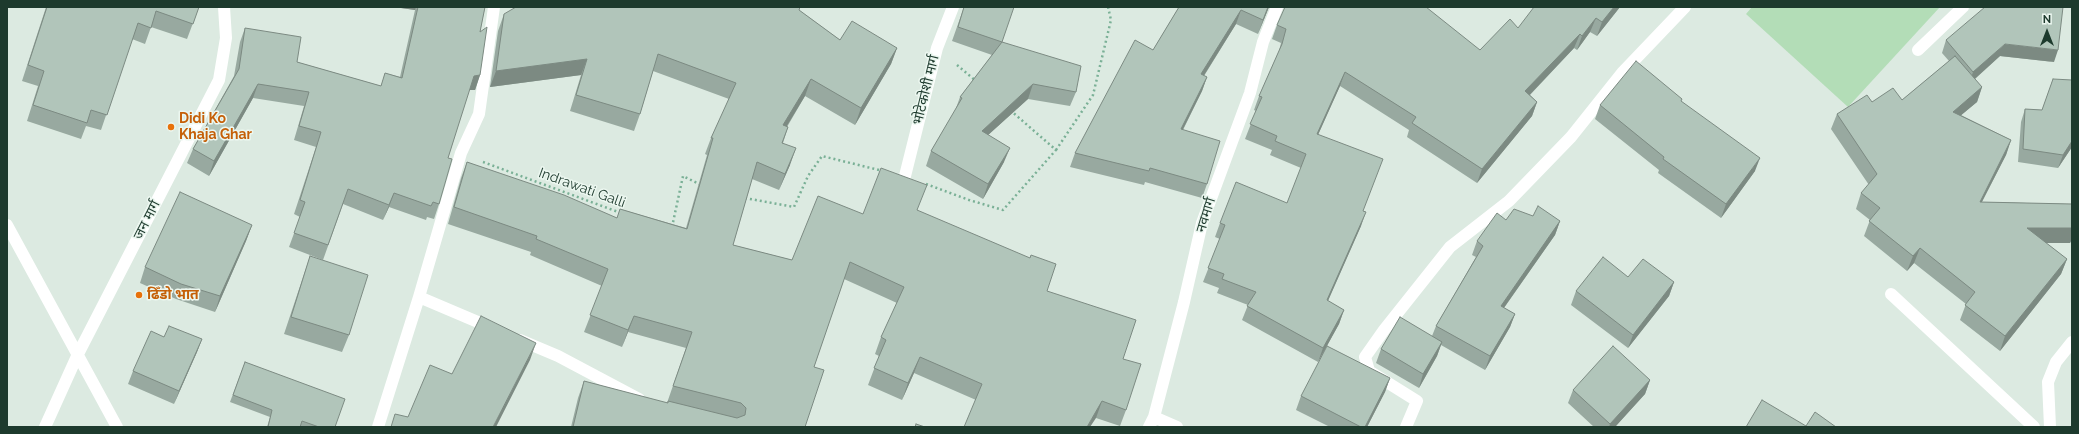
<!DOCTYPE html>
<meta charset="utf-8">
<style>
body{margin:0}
#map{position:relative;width:2079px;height:434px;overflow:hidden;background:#dceae1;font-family:Raleway,sans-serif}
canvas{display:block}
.frame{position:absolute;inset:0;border:8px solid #1d3a2d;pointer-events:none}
.north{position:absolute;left:2027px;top:12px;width:40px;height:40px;-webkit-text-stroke:3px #ecf7f0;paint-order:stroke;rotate:0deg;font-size:11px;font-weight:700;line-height:16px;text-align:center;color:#1d3a2d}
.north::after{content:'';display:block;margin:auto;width:14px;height:18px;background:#1d3a2d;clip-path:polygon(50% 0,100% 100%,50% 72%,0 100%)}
</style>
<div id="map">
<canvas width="2079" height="434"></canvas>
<div class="frame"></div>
<div class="north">N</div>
</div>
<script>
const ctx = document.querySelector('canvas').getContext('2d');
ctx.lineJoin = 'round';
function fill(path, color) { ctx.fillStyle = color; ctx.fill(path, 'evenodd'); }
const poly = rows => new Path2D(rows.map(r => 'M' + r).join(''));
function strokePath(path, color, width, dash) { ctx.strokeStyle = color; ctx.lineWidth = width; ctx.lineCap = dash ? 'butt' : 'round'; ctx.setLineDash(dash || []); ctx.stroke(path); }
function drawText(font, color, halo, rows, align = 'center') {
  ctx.font = font + ' Raleway,"Noto Sans Devanagari",sans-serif'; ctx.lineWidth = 3; ctx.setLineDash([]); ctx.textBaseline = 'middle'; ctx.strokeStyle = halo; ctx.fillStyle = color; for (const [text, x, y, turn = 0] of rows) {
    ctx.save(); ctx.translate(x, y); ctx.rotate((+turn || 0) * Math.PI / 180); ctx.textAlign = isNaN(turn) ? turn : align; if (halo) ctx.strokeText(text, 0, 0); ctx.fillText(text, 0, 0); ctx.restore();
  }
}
const green = poly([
 [1752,7,1940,7,1848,107,1746,14]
]);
const path = poly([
 [957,65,976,81],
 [1056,150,1093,95,1111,20,1108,7],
 [483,162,621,213],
 [926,184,969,200,1003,210,1056,150,1010,110],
 [745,198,794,207,808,176,822,156,883,171],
 [672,227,683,176,701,185]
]);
const minor = poly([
 [1918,50,1963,7],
 [905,176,937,48,953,7],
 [7,225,117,427],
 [1891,294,2034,427],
 [419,297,492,328],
 [520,340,558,356,639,399],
 [1154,417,1177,427],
 [45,427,78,354,219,80,226,38,224,7],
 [378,427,419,297,461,153,479,114,494,7],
 [1149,427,1154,417,1184,302,1202,223,1250,93,1263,42,1277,7],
 [1406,427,1417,401,1369,371,1365,357,1384,330,1450,247,1509,201,1571,137,1622,73,1685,7],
 [2050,427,2048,382,2056,362,2072,342]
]);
const wall = poly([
 [46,7,199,7,187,39,151,27,145,44,132,39,101,130,86,126,81,139,27,121,38,86,22,81],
 [394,7,485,7,480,32,480,75,475,90,469,90,448,158,439,204,434,219,427,217,426,220,389,207,383,220,343,204,323,260,289,247,300,217,294,214,316,147,294,140,304,106,253,98,209,176,187,163,193,149,234,76,240,42,245,28,297,62,381,86,385,73,400,77,415,10],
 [964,7,1002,42,1076,92,1070,106,1028,99,988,135,1004,162,983,199,926,166,931,151,955,111,960,97,992,55,952,41],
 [1179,7,1269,7,1258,34,1236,24,1204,76,1207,77,1202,91,1183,130,1207,184,1202,198,1145,182,1144,185,1070,167,1075,153,1153,50],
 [1620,7,1597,36,1590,32,1577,50,1574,48,1530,95,1537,102,1532,116,1477,183,1407,137,1409,130,1340,86,1318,135,1363,211,1361,226,1328,301,1344,310,1339,324,1318,362,1242,320,1248,305,1217,293,1219,288,1203,282,1220,239,1215,237,1220,223,1287,203,1301,168,1270,155,1272,150,1245,139,1256,111,1254,110,1259,96,1279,51,1281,43,1272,39,1277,25,1480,50,1518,28],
 [799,10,840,40,897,48,891,64,855,125,805,96,787,127,788,127,783,143,790,165,779,190,752,179,733,245,792,260,863,214,917,210,1047,291,1123,359,1126,410,1120,426,1096,418,976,400,914,373,902,400,868,385,879,356,875,354,881,337,897,303,844,279,814,367,805,427,571,427,578,398,584,381,667,403,686,348,628,332,622,347,584,332,602,286,530,255,531,252,448,224,461,178,467,162,617,218,620,209,686,228,707,155,705,154,711,138,729,99,653,71,640,114,634,131,570,111,581,75,490,87,498,31,504,14],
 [1946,40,2054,62,2000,56,1975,79,1982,87,1977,102,1961,115,2011,140,2006,155,1982,202,2072,204,2072,239,2070,243,2046,243,2067,259,2061,274,2000,351,1960,320,1966,304,1914,263,1907,271,1864,236,1870,220,1856,209,1861,193,1869,185,1831,129,1837,114,1872,102,1902,100,1949,61,1942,53],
 [2053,79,2072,147,2058,168,2018,162,2021,122,2025,109,2042,110],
 [1681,101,1755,171,1721,218,1658,173,1659,170,1595,119,1600,105],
 [1533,216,1560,221,1555,235,1504,308,1515,314,1510,327,1485,370,1441,345,1437,356,1419,388,1376,363,1381,349,1432,336,1436,326,1476,257,1472,255,1477,241,1506,220],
 [252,225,246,241,215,312,176,299,140,283,145,267],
 [310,256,349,335,342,352,284,334],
 [1628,277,1674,282,1669,296,1628,348,1571,305,1576,291],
 [164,337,202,339,197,352,174,404,128,384,133,371],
 [245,362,335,427,267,427,270,417,230,402],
 [1390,378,1385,392,1367,427,1330,427,1296,410,1301,396],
 [1650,380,1645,394,1615,427,1594,427,1568,403,1573,390]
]);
const shadedWall = poly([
 [394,7,416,7,415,10],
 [1268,7,1269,7,1258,34,1263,20],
 [1614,7,1620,7,1597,36,1602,22],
 [1241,10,1236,24,1196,88,1201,74],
 [1596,18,1590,32,1577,50,1582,36],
 [1580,34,1574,48,1520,105,1525,91],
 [2005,44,2058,50,2054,62,2000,56,1969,84,1973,72],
 [897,48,891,64,855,125,861,108],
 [587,59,581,75,490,87,496,71],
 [1345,72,1340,86,1312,148,1317,134],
 [480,75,475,90,469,90,474,76],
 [1207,77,1202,91,1176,143,1181,129],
 [811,79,805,96,777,142,783,125],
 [258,84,253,98,209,176,214,161],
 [1033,84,1028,99,976,146,982,131],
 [1982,87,1977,102,1947,127,1953,112],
 [1537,102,1532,116,1477,183,1482,169],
 [2011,140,2006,155,1974,217,1980,202],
 [2072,141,2072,147,2058,168,2063,155],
 [796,148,790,165,779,190,785,174],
 [1010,148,1004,162,983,199,988,184],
 [1760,158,1755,171,1721,218,1726,204],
 [394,193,389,207,383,220,389,205],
 [1366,212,1361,226,1322,314,1327,300],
 [1560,221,1555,235,1496,319,1501,306],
 [252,225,246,241,215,312,220,296],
 [2027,228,2072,228,2072,239,2070,243,2021,243],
 [1920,248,1914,263,1907,271,1913,256],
 [2067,259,2061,274,2000,351,2005,336],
 [1674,282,1669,296,1628,348,1633,335],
 [1344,310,1339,324,1318,362,1323,348],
 [1515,314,1510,327,1485,370,1490,356],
 [634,316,628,332,622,347,628,330],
 [202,339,197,352,174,404,179,391],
 [1442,342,1437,356,1419,388,1423,374],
 [536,343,530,360,496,427,493,427],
 [920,357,914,373,902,400,908,383],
 [1390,378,1385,392,1367,427,1365,427],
 [1650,380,1645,394,1615,427,1609,427,1610,424],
 [1102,401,1096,418,1090,427,1087,427]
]);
const building = poly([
 [47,7,199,7,193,24,156,11,151,28,138,23,107,115,91,110,87,123,33,105,44,71,28,65,47,7],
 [418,7,485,7,480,32,487,27,480,75,474,76,448,158,452,159,439,204,433,202,431,206,394,193,389,205,348,189,328,245,294,233,305,202,300,200,321,132,299,126,309,92,258,84,214,161,193,149,239,69,245,28,301,37,297,62,381,86,385,73,402,78,418,7],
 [516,7,800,7,799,10,840,40,852,21,897,48,861,108,811,79,783,125,788,127,782,143,796,148,785,174,757,162,733,245,792,260,818,196,863,214,881,168,927,185,917,210,1030,258,1031,255,1056,264,1047,291,1136,320,1123,359,1141,364,1126,410,1102,401,1087,427,964,427,982,384,920,357,908,383,874,368,886,340,881,337,904,287,850,262,814,367,824,370,805,427,573,427,584,381,668,403,668,401,737,418,745,415,746,408,741,403,673,386,692,332,634,316,628,330,590,315,608,269,536,239,537,236,454,207,467,162,564,195,617,218,620,209,687,229,713,138,711,138,736,83,658,54,640,114,576,95,587,59,496,71,504,14,516,7],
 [964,7,1014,7,1002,42,1081,66,1076,92,1033,84,982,131,1010,148,988,184,931,151,962,98,960,97,1002,42,958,27,964,7],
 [1179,7,1268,7,1263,20,1241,10,1201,74,1207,77,1181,129,1220,141,1207,184,1150,168,1149,171,1075,153,1135,40,1153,50,1179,7],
 [1285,7,1426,7,1480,50,1510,19,1518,28,1534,7,1614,7,1602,22,1596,18,1582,36,1580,34,1525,91,1537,102,1482,169,1412,123,1416,117,1345,72,1317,134,1383,159,1363,211,1366,212,1327,300,1344,310,1323,348,1247,306,1256,292,1222,279,1224,274,1208,268,1225,225,1220,223,1236,182,1287,203,1306,154,1275,141,1277,136,1250,124,1262,97,1259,96,1282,44,1286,29,1277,25,1285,7],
 [1985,7,2063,7,2058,50,2005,44,1973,72,1946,40,1985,7],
 [1955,56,1982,87,1953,112,2011,140,1980,202,2072,204,2072,228,2027,228,2067,259,2005,336,1965,305,1975,292,1920,248,1913,256,1869,221,1880,208,1861,193,1877,174,1837,114,1867,95,1872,102,1893,88,1902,100,1955,56],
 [1636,61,1682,99,1681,101,1760,158,1726,204,1663,159,1664,157,1600,105,1636,61],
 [2053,79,2072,80,2072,141,2063,155,2023,149,2025,109,2042,110,2053,79],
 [180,192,252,225,220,296,181,284,145,267,180,192],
 [1538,206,1560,221,1501,306,1515,314,1490,356,1436,326,1483,246,1477,241,1497,213,1506,220,1514,209,1533,216,1538,206],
 [310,256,368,275,349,335,291,317,310,256],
 [1603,257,1628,277,1643,259,1674,282,1633,335,1576,291,1603,257],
 [481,316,536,343,493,427,391,427,395,414,408,417,430,365,452,374,481,316],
 [1400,317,1442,342,1423,374,1381,349,1400,317],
 [169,326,202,339,179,391,133,371,151,331,164,337,169,326],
 [1327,346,1390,378,1365,427,1361,427,1301,396,1327,346],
 [1613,346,1650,380,1610,424,1573,390,1613,346],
 [245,362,345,399,335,427,319,427,302,421,300,427,268,427,272,410,233,395,245,362],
 [1762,400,1806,426,1815,412,1836,427,1746,427,1762,400],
 [916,424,925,427,915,427,916,424]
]);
const markers = [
 [171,127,4,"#e8710a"],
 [139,295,4,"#e8710a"]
];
const streetNames = [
 ["भोटेकोशी मार्ग",926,90,-76],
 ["Indrawati Galli",582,188,20],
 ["नवमार्ग",1206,215,-73],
 ["जन मार्ग",147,220,-63]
];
const foodNames = [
 ["Didi Ko",179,119],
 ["Khaja Ghar",179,135],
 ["ढिँडो भात",147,295]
];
fill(green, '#b3ddb7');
strokePath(path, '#7ab096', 2.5, [2, 3]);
strokePath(minor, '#fff', 12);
fill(wall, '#98a9a0');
fill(shadedWall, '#7c8a82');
fill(building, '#b1c5ba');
strokePath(building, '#7c8a82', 1);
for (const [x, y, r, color] of markers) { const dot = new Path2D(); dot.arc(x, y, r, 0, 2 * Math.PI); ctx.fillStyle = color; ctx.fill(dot); strokePath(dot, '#ecf7f0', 1.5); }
drawText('14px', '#1d3a2d', '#ecf7f0', streetNames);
drawText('bold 14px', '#c56008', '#ecf7f0', foodNames, 'left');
</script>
